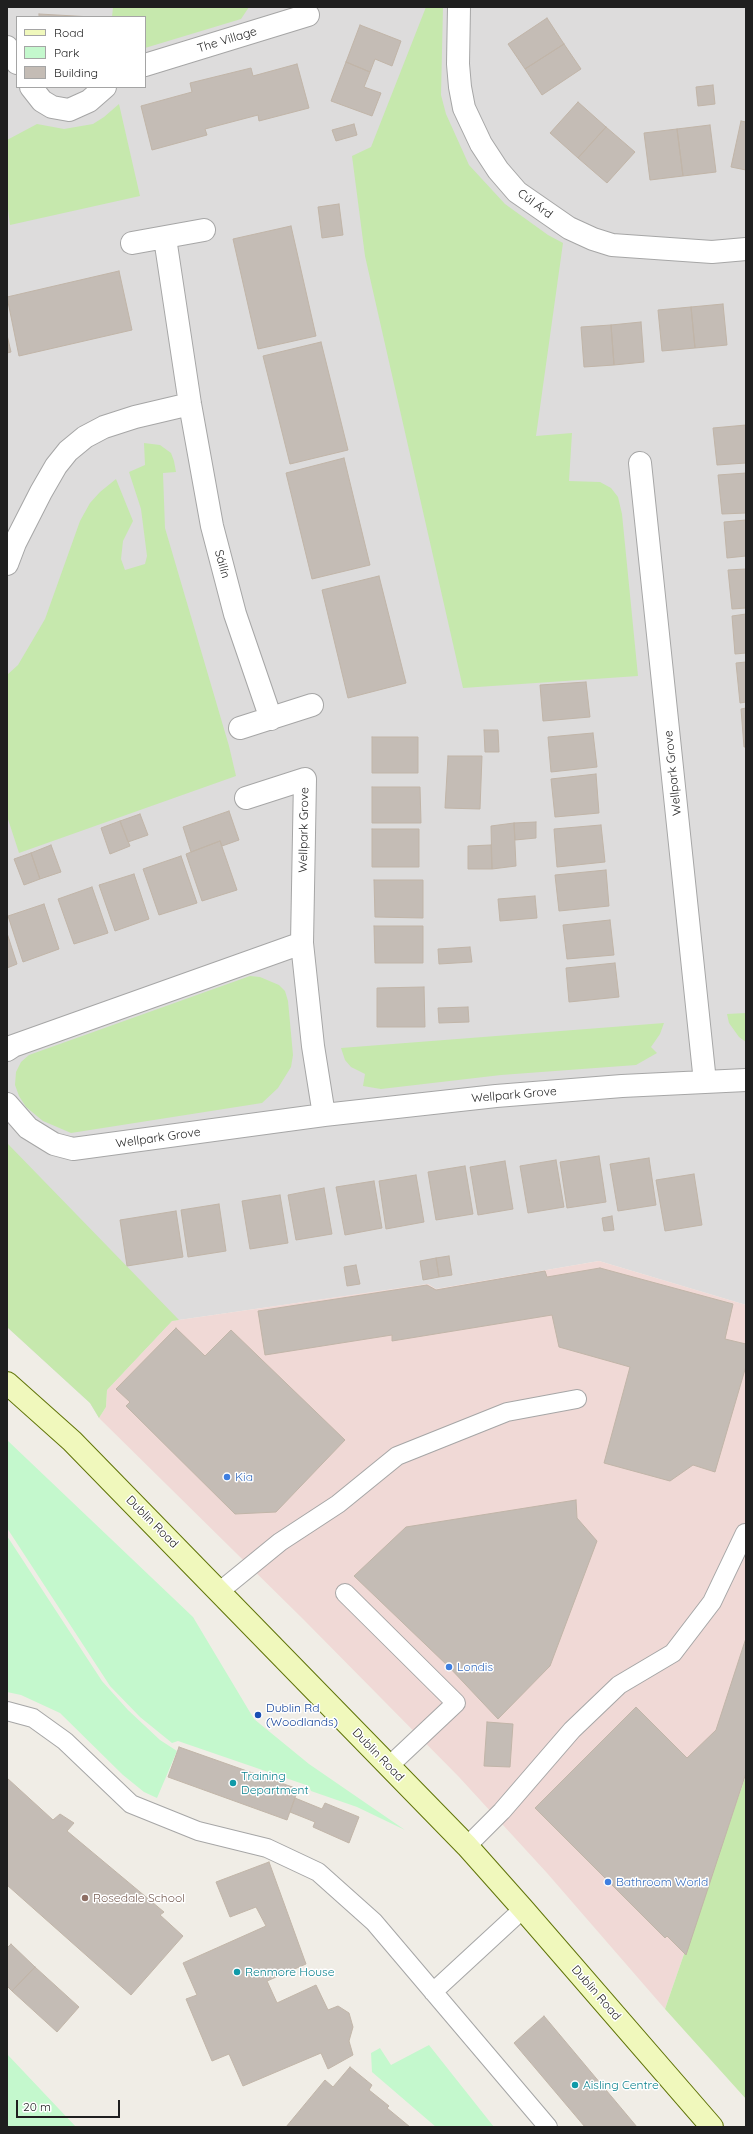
<!DOCTYPE html>
<meta charset="utf-8">
<style>
body{margin:0}
#map{position:relative;width:753px;height:2134px;overflow:hidden;background:#f0ede6;font-family:Quicksand,sans-serif}
canvas{display:block}
.frame{position:absolute;inset:0;border:8px solid #1f1f1f;pointer-events:none}
.legend{position:absolute;left:16px;top:16px;width:130px;height:72px;box-sizing:border-box;background:#fff;border:1px solid #a5a5a5;margin:0;padding:5px 7px;list-style:none;font-size:12px;color:#1f1f1f}
.legend li{display:flex;align-items:center;gap:8px;height:20px}
.legend b{width:20px;border:1px solid #a5a5a5}
.scale{position:absolute;left:16px;top:2100px;width:104px;height:18px;box-sizing:border-box;border:2px solid #1f1f1f;border-top:0;padding-left:5px;font-size:12px;line-height:14px;white-space:nowrap;color:#1f1f1f;-webkit-text-stroke:3px #fff;paint-order:stroke}
</style>
<div id="map">
<canvas width="753" height="2134"></canvas>
<div class="frame"></div>
<ul class="legend">
<li><b style="height:5px;background:#f0f8bc"></b>Road</li>
<li><b style="height:11px;background:#c4f8cd"></b>Park</li>
<li><b style="height:11px;background:#c4bcb5"></b>Building</li>
</ul>
<div class="scale">20 m</div>
</div>
<script>
const ctx = document.querySelector('canvas').getContext('2d');
ctx.lineJoin = 'round';
function fill(path, color) { ctx.fillStyle = color; ctx.fill(path, 'evenodd'); }
const poly = rows => new Path2D(rows.map(r => 'M' + r).join(''));
function strokePath(path, color, width, dash) { ctx.strokeStyle = color; ctx.lineWidth = width; ctx.lineCap = dash ? 'butt' : 'round'; ctx.setLineDash(dash || []); ctx.stroke(path); }
function drawText(font, color, halo, rows, align = 'center') {
  ctx.font = font + ' Quicksand,sans-serif'; ctx.lineWidth = 3; ctx.setLineDash([]); ctx.textBaseline = 'middle'; ctx.strokeStyle = halo; ctx.fillStyle = color; for (const [text, x, y, turn = 0] of rows) {
    ctx.save(); ctx.translate(x, y); ctx.rotate((+turn || 0) * Math.PI / 180); ctx.textAlign = isNaN(turn) ? turn : align; if (halo) ctx.strokeText(text, 0, 0); ctx.fillText(text, 0, 0); ctx.restore();
  }
}
const residential = poly([
 [7,7,746,7,746,1305,599,1261,436,1289,428,1284,179,1320,172,1321,107,1390,99,1418,90,1403,7,1327],
 [17,17,145,17,145,87,17,87]
]);
const commercial = poly([
 [599,1261,746,1305,746,1775,665,2009,547,1873,459,1777,303,1619,99,1418,106,1407,107,1390,172,1321,428,1284,436,1289]
]);
const grass = poly([
 [113,7,249,7,241,19,145,48,145,17,112,17],
 [426,7,443,7,441,95,446,114,469,165,505,204,548,235,563,243,536,436,572,433,569,481,600,482,611,488,618,497,622,514,638,676,463,688,365,256,352,156,371,147],
 [119,104,140,196,10,225,7,201,7,140,37,124,64,129,93,124,104,117],
 [144,443,160,445,171,453,174,461,176,472,163,473,165,528,229,746,236,776,19,853,7,816,7,675,18,665,45,619,80,521,90,503,100,492,116,479,133,521,123,541,121,559,125,570,145,564,147,556,141,509,129,472,145,465],
 [250,976,260,977,279,985,285,991,288,1001,293,1055,291,1067,278,1088,262,1103,71,1133,43,1121,26,1107,19,1096,15,1085,16,1072,21,1062,29,1055],
 [746,1013,746,1042,739,1037,729,1023,727,1014],
 [664,1023,660,1034,651,1047,657,1053,636,1065,501,1075,381,1089,363,1086,365,1074,351,1067,345,1060,341,1048],
 [7,1143,179,1320,172,1321,107,1390,106,1407,99,1418,90,1403,7,1327],
 [746,1775,746,2099,665,2009]
]);
const park = poly([
 [7,1440,193,1617,254,1719,309,1764,405,1830,357,1807,311,1791,309,1786,178,1741,172,1743,140,1717,110,1686,7,1528],
 [7,1536,102,1681,128,1710,160,1740,177,1751,157,1798,144,1792,123,1775,60,1713,21,1695,7,1692],
 [429,2045,494,2127,436,2127,372,2072,371,2053,380,2048,391,2065],
 [7,2054,76,2127,7,2127]
]);
const building = poly([
 [39,14,92,17,39,17,39,14],
 [547,18,564,44,525,69,508,44,547,18],
 [360,25,401,41,392,66,375,59,370,72,346,62,360,25],
 [564,44,581,69,542,95,525,69,564,44],
 [346,62,370,72,364,87,381,93,372,116,331,101,346,62],
 [297,64,309,108,259,121,258,115,205,129,207,135,152,150,141,106,192,92,190,83,251,68,253,76,297,64],
 [713,85,715,104,698,106,696,87,713,85],
 [578,102,606,127,578,158,550,133,578,102],
 [741,121,746,122,746,170,731,167,741,121],
 [354,124,357,135,336,141,332,130,354,124],
 [710,125,716,172,683,176,677,129,710,125],
 [606,127,635,152,607,183,578,158,606,127],
 [677,129,683,176,650,180,644,133,677,129],
 [339,204,343,235,322,238,318,207,339,204],
 [291,226,316,336,258,349,233,239,291,226],
 [119,271,132,330,19,356,7,297,119,271],
 [723,304,727,345,695,348,691,307,723,304],
 [691,307,695,348,662,351,658,310,691,307],
 [641,322,644,362,614,365,611,325,641,322],
 [611,325,614,365,584,367,581,327,611,325],
 [7,335,11,352,7,353,7,335],
 [321,342,348,450,290,464,263,356,321,342],
 [746,425,746,463,717,465,713,428,746,425],
 [344,458,370,565,312,579,286,473,344,458],
 [746,473,746,513,722,514,718,475,746,473],
 [746,520,746,556,727,558,724,522,746,520],
 [746,569,746,608,732,609,728,570,746,569],
 [379,576,406,683,348,698,322,590,379,576],
 [746,614,746,653,735,654,732,616,746,614],
 [746,662,746,702,740,703,736,663,746,662],
 [586,682,590,717,543,721,540,685,586,682],
 [746,708,746,747,744,747,741,709,746,708],
 [484,730,498,730,499,752,485,752,484,730],
 [593,733,597,767,551,772,548,737,593,733],
 [372,737,418,737,418,773,372,773,372,737],
 [448,756,482,756,480,809,445,808,448,756],
 [596,774,599,813,555,817,551,779,596,774],
 [372,787,420,787,421,823,372,823,372,787],
 [229,811,239,840,222,846,220,841,191,852,183,827,229,811],
 [140,814,148,835,128,842,120,821,140,814],
 [120,821,130,846,110,854,101,828,120,821],
 [536,822,536,838,515,840,514,823,536,822],
 [514,823,516,866,492,869,491,826,514,823],
 [601,825,605,862,557,867,554,829,601,825],
 [372,829,419,829,419,867,372,867,372,829],
 [220,841,237,890,202,901,186,854,220,841],
 [51,845,61,872,40,879,31,853,51,845],
 [491,845,492,869,468,869,468,846,491,845],
 [31,853,40,879,24,885,14,859,31,853],
 [181,856,197,903,159,915,143,869,181,856],
 [606,870,609,906,559,911,555,875,606,870],
 [134,874,149,919,115,931,99,885,134,874],
 [374,880,423,880,423,918,375,917,374,880],
 [92,887,108,933,74,944,58,899,92,887],
 [535,896,537,918,500,921,498,899,535,896],
 [44,904,59,949,23,962,8,916,44,904],
 [610,920,614,955,567,959,563,925,610,920],
 [374,926,423,926,423,963,375,963,374,926],
 [7,933,17,964,7,968,7,933],
 [470,947,472,962,439,964,438,949,470,947],
 [615,963,619,997,569,1002,566,968,615,963],
 [424,987,425,1027,377,1027,377,988,424,987],
 [468,1007,469,1022,439,1023,438,1008,468,1007],
 [599,1156,606,1202,567,1208,560,1162,599,1156],
 [649,1158,656,1205,618,1211,610,1164,649,1158],
 [556,1160,564,1207,528,1213,520,1166,556,1160],
 [505,1161,513,1209,478,1215,470,1167,505,1161],
 [465,1166,473,1214,436,1220,428,1172,465,1166],
 [694,1174,702,1225,665,1231,656,1180,694,1174],
 [416,1175,424,1222,386,1229,379,1181,416,1175],
 [374,1181,382,1228,345,1235,336,1187,374,1181],
 [324,1188,332,1234,296,1240,288,1195,324,1188],
 [280,1195,288,1243,250,1249,242,1201,280,1195],
 [219,1204,226,1251,188,1257,181,1210,219,1204],
 [176,1211,183,1257,127,1266,120,1220,176,1211],
 [612,1216,614,1230,604,1231,602,1218,612,1216],
 [449,1256,452,1275,439,1277,436,1258,449,1256],
 [436,1258,439,1277,423,1280,420,1261,436,1258],
 [356,1265,360,1284,347,1286,344,1267,356,1265],
 [600,1268,733,1304,725,1339,746,1344,746,1366,715,1472,693,1465,670,1481,604,1463,630,1367,559,1347,552,1315,392,1341,392,1335,265,1355,258,1311,427,1285,436,1290,545,1271,547,1277,600,1268],
 [176,1328,205,1356,231,1330,345,1440,276,1512,235,1514,126,1406,130,1402,116,1389,176,1328],
 [576,1500,577,1518,597,1541,550,1666,498,1719,449,1667,354,1576,406,1527,576,1500],
 [746,1638,746,1773,686,1955,667,1936,665,1938,535,1808,636,1707,687,1758,716,1730,746,1638],
 [487,1722,513,1724,510,1767,484,1766,487,1722],
 [179,1747,298,1789,287,1820,168,1777,179,1747],
 [7,1778,53,1820,60,1814,74,1823,67,1831,164,1912,160,1915,183,1936,131,1995,7,1885,7,1778],
 [295,1798,322,1809,325,1803,359,1817,349,1843,313,1827,315,1822,290,1812,295,1798],
 [269,1862,306,1964,267,1981,277,2003,316,1985,328,2010,338,2006,349,2013,353,2027,349,2041,353,2055,328,2069,321,2053,243,2086,229,2054,212,2061,186,1999,197,1995,183,1963,266,1926,256,1907,230,1917,216,1882,269,1862],
 [11,1944,35,1967,12,1991,7,1986,7,1948,11,1944],
 [35,1967,79,2007,57,2032,12,1991,35,1967],
 [544,2016,637,2127,585,2127,514,2043,544,2016],
 [350,2067,372,2085,369,2090,389,2106,387,2108,410,2127,286,2127,325,2080,333,2087,350,2067]
]);
const lane = poly([
 [220,1591,280,1542,338,1504,397,1456,507,1412,577,1399],
 [345,1593,456,1703,389,1766],
 [7,1711,33,1718,65,1741,131,1804,198,1831,267,1848,318,1872,374,1922,548,2127],
 [467,1846,502,1811,572,1730,619,1685,673,1653,712,1602,745,1533],
 [433,1992,523,1909]
]);
const street = poly([
 [459,7,458,64,460,87,464,108,481,144,498,170,517,192,569,228,593,239,612,245,712,252,746,249],
 [7,47,17,63],
 [145,65,308,15],
 [31,87,42,101,52,107,69,110,89,101,105,87],
 [165,238,190,404,212,526,235,614,271,719],
 [132,243,204,230],
 [640,463,705,1082],
 [7,564,15,543,41,492,56,466,68,451,85,437,104,427,135,417,190,404],
 [240,728,312,705],
 [246,798,305,779,302,943,313,1046,324,1115],
 [7,1050,13,1046,302,943],
 [7,1104,28,1128,54,1144,73,1149,324,1115,496,1096,622,1086,746,1080]
]);
const secondary = poly([
 [7,1383,72,1441,467,1846,523,1909,712,2127]
]);
const markers = [
 [227,1477,4,"#3f7fe0"],
 [449,1667,4,"#3f7fe0"],
 [258,1715,4,"#1a4fb4"],
 [233,1783,4,"#0f9aa8"],
 [608,1882,4,"#3f7fe0"],
 [85,1898,4,"#8d6e63"],
 [237,1972,4,"#0f9aa8"],
 [575,2085,4,"#0f9aa8"]
];
const streetNames = [
 ["The Village",227,40,-17],
 ["Cúl Árd",535,204,37],
 ["Sáilín",222,564,75],
 ["Wellpark Grove",673,773,-96],
 ["Wellpark Grove",304,830,-89],
 ["Wellpark Grove",514,1095,-5],
 ["Wellpark Grove",158,1138,-8],
 ["Dublin Road",152,1522,45],
 ["Dublin Road",378,1755,46],
 ["Dublin Road",596,1993,49]
];
const shopNames = [
 ["Kia",235,1477],
 ["Londis",457,1667],
 ["Bathroom World",616,1882]
];
const transitNames = [
 ["Dublin Rd",266,1708],
 ["(Woodlands)",266,1722]
];
const cultureNames = [
 ["Training",241,1776],
 ["Department",241,1790],
 ["Renmore House",245,1972],
 ["Aisling Centre",583,2085]
];
const educationNames = [
 ["Rosedale School",93,1898]
];
fill(residential, '#dddcdc');
fill(commercial, '#f0d9d6');
fill(grass, '#c6e8ad');
fill(park, '#c4f8cd');
fill(building, '#c4bcb5');
strokePath(building, '#c1b5a8', 1);
strokePath(lane, '#a6a6a6', 20);
strokePath(street, '#a6a6a6', 24);
strokePath(secondary, '#607408', 24);
strokePath(lane, '#fff', 18);
strokePath(street, '#fff', 22);
strokePath(secondary, '#f0f8bc', 22);
for (const [x, y, r, color] of markers) { const dot = new Path2D(); dot.arc(x, y, r, 0, 2 * Math.PI); ctx.fillStyle = color; ctx.fill(dot); strokePath(dot, '#fff', 1.5); }
drawText('12px', '#1f1f1f', '#fff', streetNames);
drawText('12px', '#366cbe', '#fff', shopNames, 'left');
drawText('12px', '#164399', '#fff', transitNames, 'left');
drawText('12px', '#0d838f', '#fff', cultureNames, 'left');
drawText('12px', '#785e54', '#fff', educationNames, 'left');
</script>
